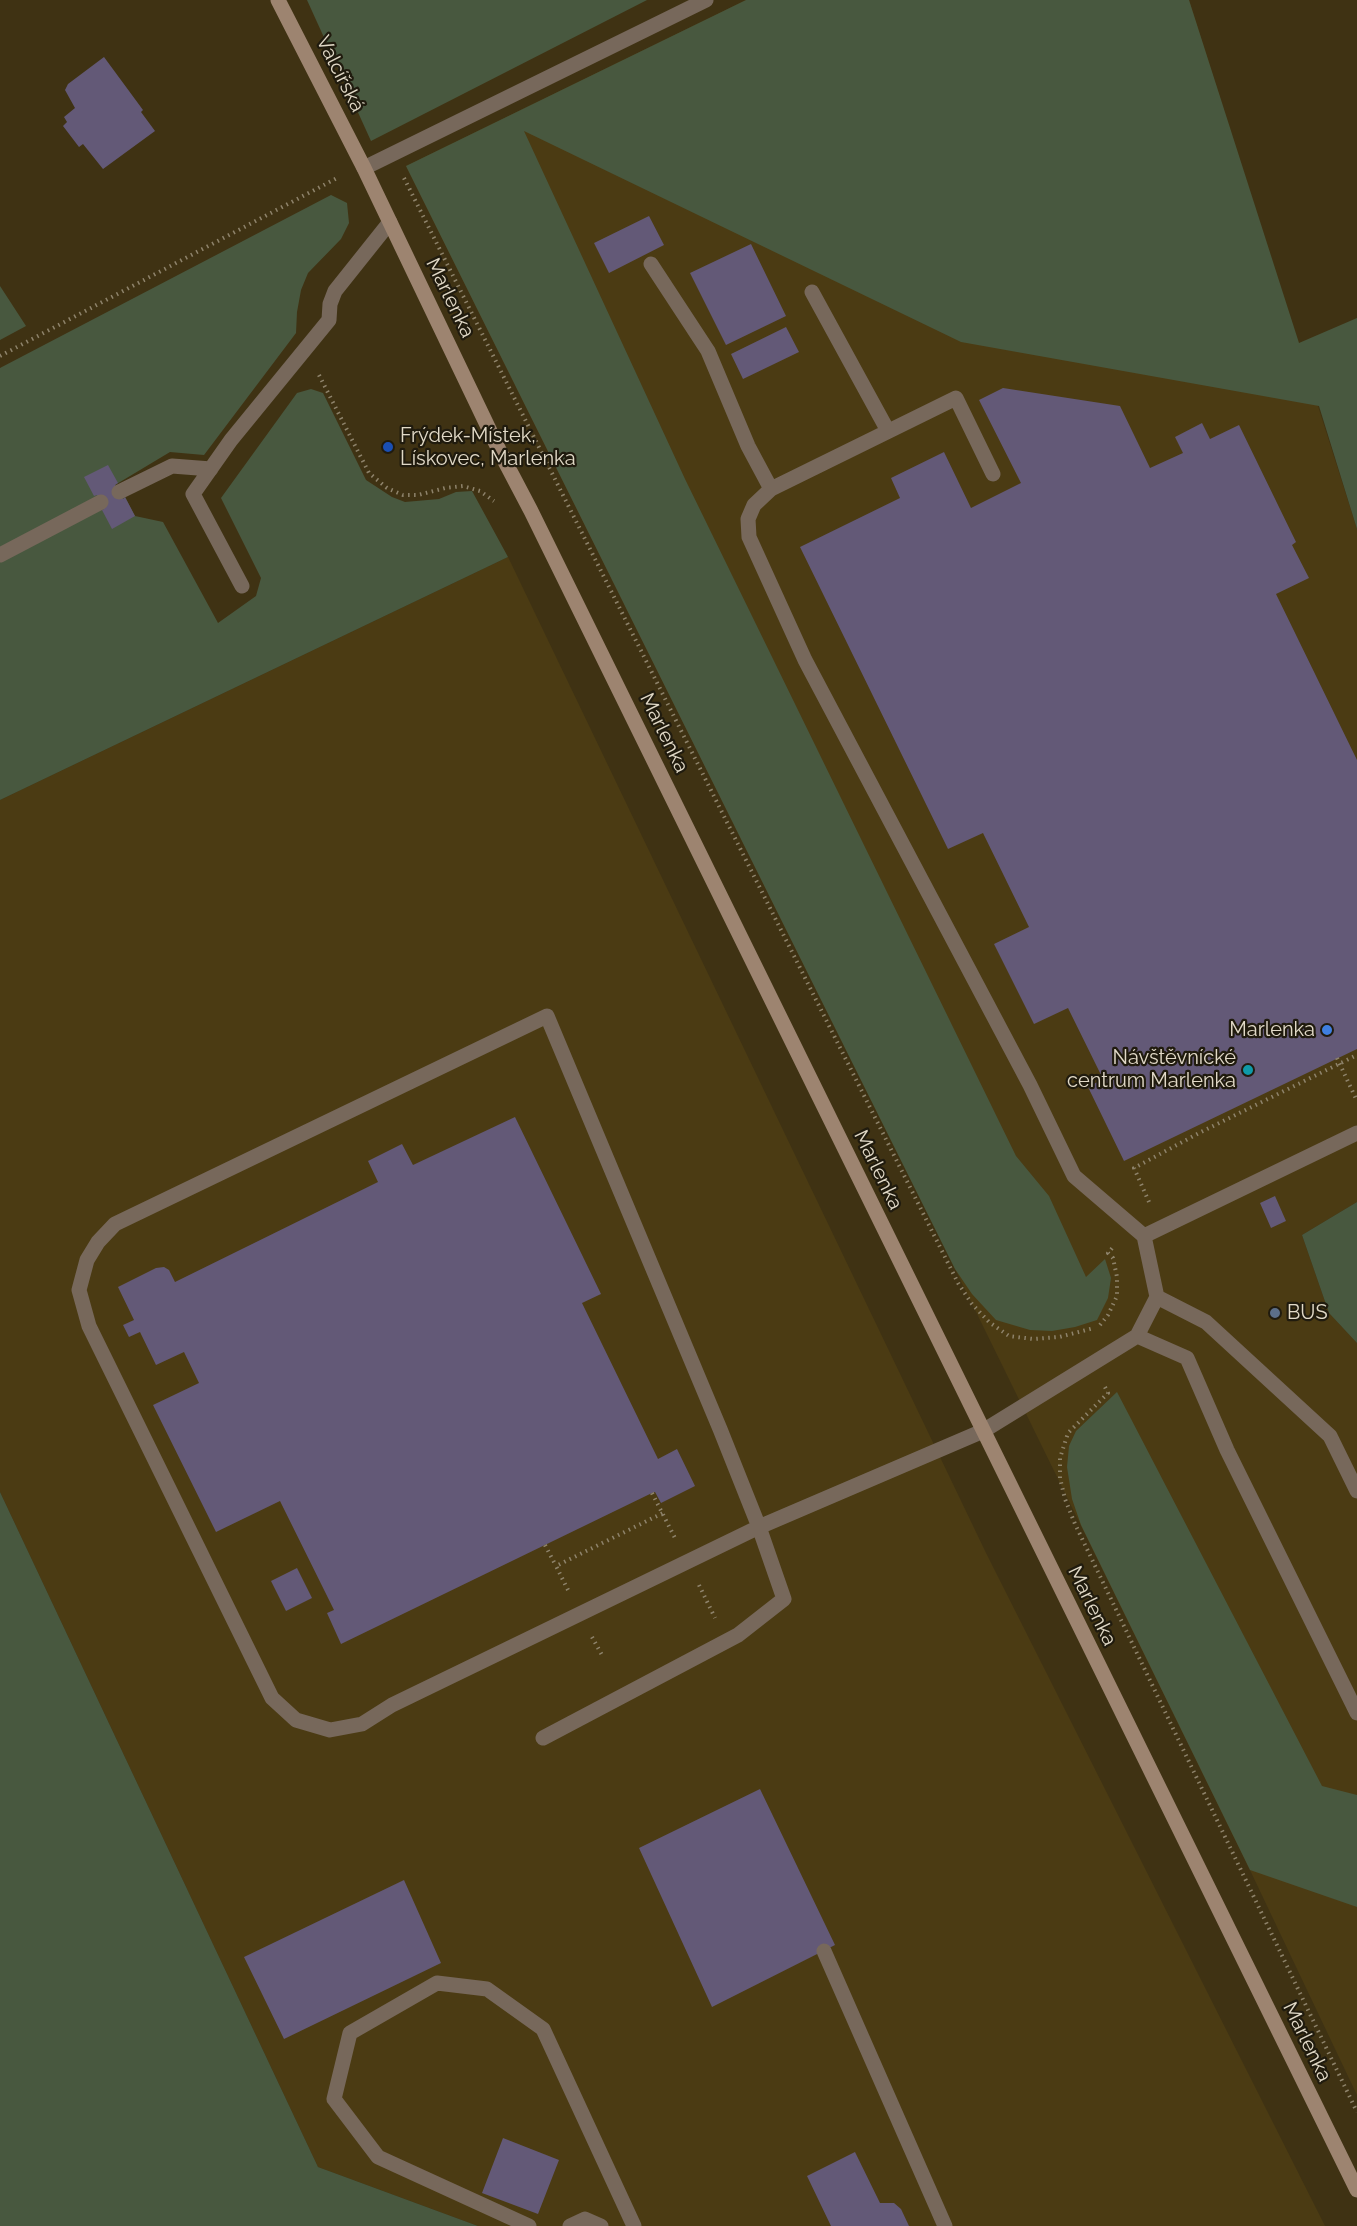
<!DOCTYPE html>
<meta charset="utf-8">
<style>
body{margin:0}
canvas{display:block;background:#3f3213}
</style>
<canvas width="1357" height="2226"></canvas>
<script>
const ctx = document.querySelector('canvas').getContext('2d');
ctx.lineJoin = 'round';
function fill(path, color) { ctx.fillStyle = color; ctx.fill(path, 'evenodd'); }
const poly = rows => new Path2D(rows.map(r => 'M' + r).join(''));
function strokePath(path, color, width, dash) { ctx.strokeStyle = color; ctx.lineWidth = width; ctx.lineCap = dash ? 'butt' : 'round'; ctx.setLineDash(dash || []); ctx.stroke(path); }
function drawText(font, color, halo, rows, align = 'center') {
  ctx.font = font + ' Raleway,sans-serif'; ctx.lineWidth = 4.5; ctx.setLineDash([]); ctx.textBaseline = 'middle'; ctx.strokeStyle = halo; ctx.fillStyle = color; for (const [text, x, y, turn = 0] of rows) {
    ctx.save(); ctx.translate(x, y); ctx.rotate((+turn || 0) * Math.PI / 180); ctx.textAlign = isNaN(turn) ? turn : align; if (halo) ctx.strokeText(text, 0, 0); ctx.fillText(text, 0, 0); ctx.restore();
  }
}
const built = poly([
 [746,0,1189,0,1357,529,1357,1202,1302,1235,1329,1313,1357,1343,1357,2095,1250,1870,955,1269,406,166],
 [508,557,986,1553,1325,2226,478,2226,318,2167,0,1492,0,800]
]);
const green = poly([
 [307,0,647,0,371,141],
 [746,0,1189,0,1299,343,1357,318,1357,529,1319,406,961,342,524,131,685,479,1016,1156,1049,1196,1086,1277,1105,1259,1111,1278,1108,1298,1097,1320,1075,1327,1052,1331,1030,1330,996,1320,972,1294,955,1269,406,166],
 [331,195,347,203,349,223,341,239,308,273,301,290,297,312,296,333,204,455,170,452,115,485,123,499,125,497,135,516,163,522,218,623,256,596,261,578,221,498,297,393,311,389,323,393,366,480,392,497,405,502,439,499,456,492,472,491,508,557,0,800,0,368],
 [0,286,26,326,0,340],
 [1357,1202,1357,1343,1329,1313,1302,1235],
 [1117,1392,1322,1786,1357,1795,1357,1907,1250,1870,1081,1525,1072,1499,1067,1467,1069,1446,1076,1431],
 [0,1492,318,2167,478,2226,0,2226]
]);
const building = poly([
 [104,57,143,110,141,112,155,131,103,169,83,144,79,147,63,126,67,122,64,117,75,108,65,90,68,84],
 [649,216,664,245,609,273,594,243],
 [751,244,786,316,726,345,690,273],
 [786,327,799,352,743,379,731,354],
 [1003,388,1120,406,1150,468,1183,453,1175,437,1202,423,1210,439,1239,425,1296,542,1292,545,1309,578,1276,594,1357,760,1357,1049,1124,1161,1088,1087,1103,1079,1068,1008,1034,1024,994,944,1029,927,983,833,948,849,800,547,900,498,891,478,944,452,971,508,1021,483,979,400],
 [108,465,118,483,115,485,123,499,125,497,135,516,112,529,102,510,104,509,97,495,94,496,84,477],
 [515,1117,601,1294,582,1303,658,1459,677,1449,695,1486,661,1503,655,1492,652,1493,341,1644,327,1613,334,1610,280,1501,216,1532,153,1405,199,1383,184,1352,156,1365,140,1332,129,1337,123,1325,134,1320,118,1287,156,1268,164,1267,169,1270,175,1282,378,1182,368,1161,402,1144,413,1165],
 [1275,1196,1286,1221,1271,1228,1260,1203],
 [297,1568,312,1598,286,1611,271,1581],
 [760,1789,835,1945,712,2007,639,1848],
 [404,1880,441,1963,284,2039,244,1957],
 [503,2138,559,2160,538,2214,482,2193],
 [855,2152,880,2203,894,2203,901,2209,909,2226,831,2226,807,2176]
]);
const path = poly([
 [404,178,958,1283,972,1304,989,1322,1009,1336,1033,1339,1059,1337,1094,1328],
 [0,356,339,177],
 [319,375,369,473,387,488,403,495,418,495,445,488,463,486,480,491,494,501],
 [1337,1058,1357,1101],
 [1149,1202,1134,1168,1201,1132,1357,1055],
 [1100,1325,1108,1315,1117,1296,1117,1277,1113,1258,1108,1253,1114,1246],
 [1105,1387,1108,1393,1068,1433,1060,1458,1060,1478,1065,1499,1075,1524,1357,2112],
 [652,1493,675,1538],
 [545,1545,556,1566],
 [699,1585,715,1618],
 [568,1590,556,1566,663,1513],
 [592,1637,603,1657]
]);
const service = poly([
 [651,264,708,351,748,446,771,489],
 [812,292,888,431],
 [119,492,172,466,211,469],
 [0,555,101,502],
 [242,586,193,494,231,440,329,320,330,304,335,291,390,222],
 [1144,1236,1357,1133],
 [1157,1297,1206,1322,1330,1436,1357,1491],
 [1137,1336,1187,1358,1227,1450,1357,1713],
 [543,1738,738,1635,784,1599,759,1527,720,1429,547,1016,115,1224,98,1242,87,1260,79,1290,89,1326,272,1698,296,1720,330,1730,362,1724,392,1705,759,1527,983,1431,1137,1336,1157,1297,1144,1236,1074,1176,1030,1085,805,660,749,537,748,519,754,505,771,489,956,398,993,474],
 [824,1951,945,2226],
 [529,2226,378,2157,334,2099,350,2033,437,1983,487,1989,543,2029,634,2226],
 [570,2226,585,2219,601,2226]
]);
const minor = poly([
 [364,168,706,0]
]);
const secondary = poly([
 [278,0,364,168,500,452,531,511,1357,2190]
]);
const markers = [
 [388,447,6,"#1a4fb4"],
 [1327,1030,6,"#3f7fe0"],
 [1248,1070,6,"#0f9aa8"],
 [1275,1313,6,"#5c6f8a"]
];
const streetNames = [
 ["Valcířská",340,74,63],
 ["Marlenka",450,298,64],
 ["Marlenka",664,733,64],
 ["Marlenka",878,1170,64],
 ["Marlenka",1092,1606,64],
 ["Marlenka",1307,2042,64]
];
const poiNames = [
 ["Frýdek-Místek,",400,436],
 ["Lískovec, Marlenka",400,459],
 ["Marlenka",1315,1030,"right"],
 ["Návštěvnícké",1236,1058,"right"],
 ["centrum Marlenka",1236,1081,"right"],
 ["BUS",1287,1313]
];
fill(built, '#4b3b13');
fill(green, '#48583f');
fill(building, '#635977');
strokePath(path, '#8e836b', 4, [1.5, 4.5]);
strokePath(service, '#77685b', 15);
strokePath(minor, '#77685b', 15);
strokePath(secondary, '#9d8470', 15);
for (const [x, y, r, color] of markers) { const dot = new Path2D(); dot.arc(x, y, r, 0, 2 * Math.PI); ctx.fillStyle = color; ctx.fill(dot); strokePath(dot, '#201b0e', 2); }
drawText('20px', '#e1d9c7', '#201b0e', streetNames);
drawText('20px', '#e1d9c7', '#201b0e', poiNames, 'left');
</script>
